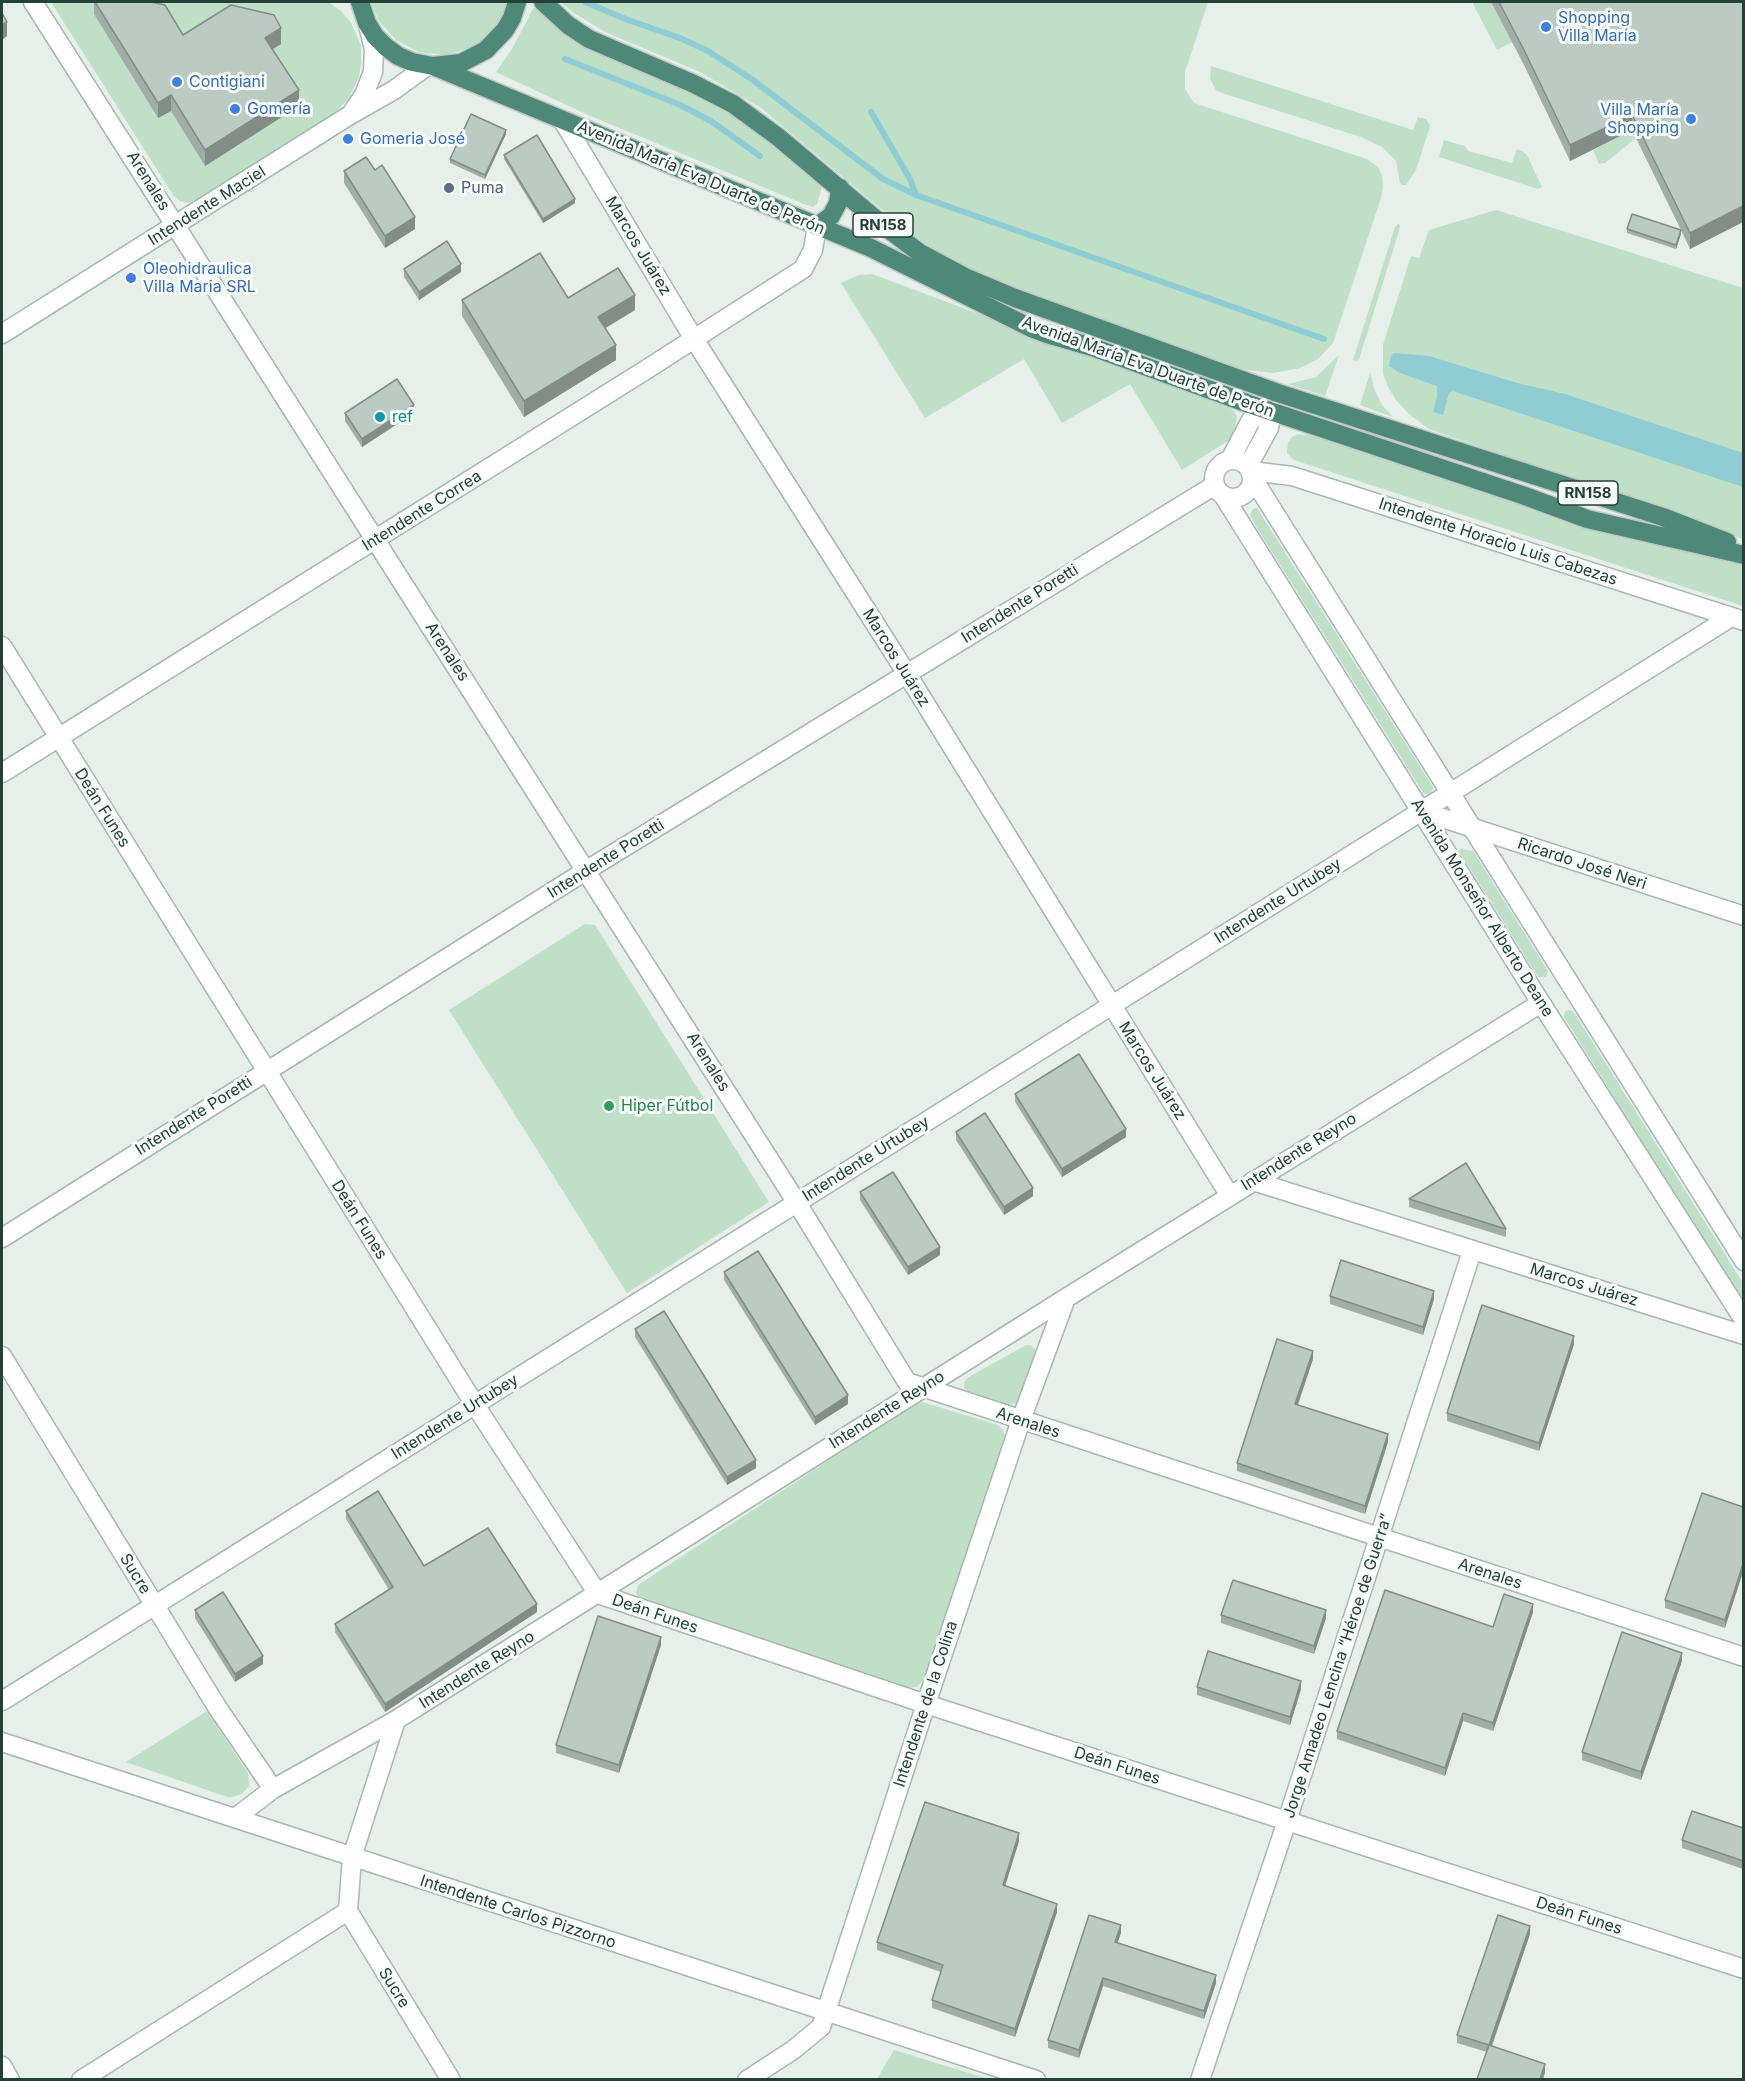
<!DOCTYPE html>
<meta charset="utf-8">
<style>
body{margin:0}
#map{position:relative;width:1745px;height:2081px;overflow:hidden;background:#e6efea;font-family:Inter,sans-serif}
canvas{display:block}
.frame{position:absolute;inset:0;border:3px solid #244138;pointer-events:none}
</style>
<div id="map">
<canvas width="1745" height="2081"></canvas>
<div class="frame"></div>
</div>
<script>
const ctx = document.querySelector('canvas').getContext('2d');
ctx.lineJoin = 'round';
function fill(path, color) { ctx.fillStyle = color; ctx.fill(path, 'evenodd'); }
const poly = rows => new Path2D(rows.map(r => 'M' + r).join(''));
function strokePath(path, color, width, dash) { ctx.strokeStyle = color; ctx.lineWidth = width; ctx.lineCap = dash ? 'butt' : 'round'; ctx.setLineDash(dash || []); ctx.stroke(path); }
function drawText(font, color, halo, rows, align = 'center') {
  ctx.font = font + ' Inter,sans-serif'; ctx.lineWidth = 6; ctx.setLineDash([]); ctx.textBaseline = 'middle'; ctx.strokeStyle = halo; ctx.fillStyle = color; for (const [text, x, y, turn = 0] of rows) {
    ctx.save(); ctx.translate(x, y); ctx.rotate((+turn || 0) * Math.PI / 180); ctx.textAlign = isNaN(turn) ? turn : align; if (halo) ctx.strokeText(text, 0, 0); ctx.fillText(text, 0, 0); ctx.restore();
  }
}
const green = poly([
 [51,2,328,2,341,11,351,23,356,34,361,46,361,63,359,77,349,98,333,115,200,200,189,203,180,201,173,195],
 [371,2,508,2,498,24,480,43,469,49,444,55,419,52,396,40,379,21],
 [560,2,1208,2,1185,72,1185,89,1194,103,1367,159,1378,167,1382,176,1383,187,1381,198,1333,343,1318,359,1300,368,1273,373,1241,369,1173,350,976,273,952,262,906,230,761,108,700,72,605,32,574,13],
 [1472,2,1491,2,1512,42,1497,50],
 [534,7,558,29,594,50,715,104,754,130,818,183,822,188,817,204,813,207,804,204,588,115,496,72,512,49],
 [1211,66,1413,130,1418,117,1426,119,1430,126,1416,170,1406,185,1402,185,1400,183,1396,161,1382,147,1361,137,1222,93,1216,90,1210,79],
 [1632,130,1636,138,1605,163,1599,164,1593,150],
 [1444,140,1465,146,1468,151,1512,163,1517,149,1522,151,1527,155,1542,187,1538,189,1439,157],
 [1496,210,1743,288,1743,539,1429,429,1409,414,1396,400,1388,387,1383,374,1383,345,1411,256,1419,258,1429,230],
 [1398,224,1400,225,1400,228,1359,359,1356,361,1353,360,1395,227],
 [872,274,1226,406,1234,411,1237,417,1234,434,1231,439,1182,470,1130,384,1062,423,1024,359,925,418,841,283,859,275],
 [1339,355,1325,396,1288,384,1316,377],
 [1370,373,1375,391,1382,405,1393,417,1360,405],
 [1298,434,1314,436,1592,527,1636,540,1743,565,1743,606,1294,460,1287,453,1288,443,1292,437],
 [1257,508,1433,787,1431,794,1424,794,1257,528,1250,515,1253,509],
 [1461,849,1473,851,1548,971,1546,977,1538,977,1459,851],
 [585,924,595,925,769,1202,627,1293,449,1010],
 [1569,1010,1573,1011,1743,1283,1743,1305,1564,1017,1565,1012],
 [1026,1345,1031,1345,1036,1351,1019,1399,1016,1403,1009,1405,969,1391,964,1388,964,1383,967,1378],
 [922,1402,998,1425,1003,1430,1005,1438,924,1679,917,1687,907,1688,638,1598,636,1593,638,1585,912,1406],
 [207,1711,248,1773,249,1786,242,1794,232,1797,227,1797,126,1762],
 [894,2050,988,2079,877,2079]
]);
const water = poly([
 [1394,353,1429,356,1517,383,1565,394,1743,453,1743,487,1453,391,1449,393,1443,415,1433,412,1437,397,1437,386,1400,373,1389,366,1391,356]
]);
const stream = poly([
 [585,2,628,20,680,38,708,51,753,80,883,179,916,195,1324,339],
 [565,59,678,104,711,121,760,156],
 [871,112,910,179,916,195]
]);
const minor = poly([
 [33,2,797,1203,907,1382,1744,1657],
 [563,121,694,339,907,674,1230,1196],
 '1214 479a19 19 0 1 1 38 0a19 19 0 1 1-38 0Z',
 [1230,460,1251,420,1272,411],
 [1248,466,1269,428,1272,411],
 [1251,471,1292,476,1744,621],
 [1252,477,1744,1261],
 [1223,495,1541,1003,1744,1320],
 [2,646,475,1405,598,1594,926,1704,1744,1969],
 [2,773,644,371,803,269,813,250,817,226],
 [1421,811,1744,916],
 [1253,1181,1744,1335],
 [2,1238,587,870,1215,485],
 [2,1356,217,1707,273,1789],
 [2,1701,1731,617],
 [396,1720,352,1857,348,1911,451,2080],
 [2,1742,1036,2080],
 [235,1818,273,1789,396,1720,1066,1298,1541,1003],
 [2,2066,10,2080],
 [81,2080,348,1911],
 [747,2080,793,2050,821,2027,926,1704,1021,1420,1066,1298],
 [1200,2080,1287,1821,1472,1251]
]);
const secondary = poly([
 [353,111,364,95,373,72,374,49,368,25],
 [2,334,350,115,394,90,427,66]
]);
const trunk = poly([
 [360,2,367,23,375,36,386,47,398,56,412,62,433,66,461,63,486,50,505,30,512,18,517,2],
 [543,2,568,25,589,39,694,84,733,104,778,137,879,222,920,253,965,277,1015,298,1278,393,1663,517,1727,542],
 [433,66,871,248,1031,328,1047,334,1092,347,1249,404,1525,496,1587,519,1744,555],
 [817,226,831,216,838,203,840,188]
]);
const wall = poly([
 [94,2,151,2,183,35,281,44,272,49,299,106,205,166,171,111,158,118,94,14],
 [1491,2,1743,2,1743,222,1690,249,1681,230,1681,234,1676,249,1627,233,1627,229,1681,230,1632,130,1570,161,1524,65],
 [506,134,485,179,450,163,450,159],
 [504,155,575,203,543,223,504,159],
 [375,170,415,229,385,248,344,183,344,171],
 [404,269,461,272,419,300,404,277],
 [568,298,635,310,606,328,616,360,524,417,462,316,462,300],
 [345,413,414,413,362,447,345,421],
 [1015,1094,1126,1137,1062,1177,1015,1102],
 [956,1132,1033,1196,1004,1215,956,1140],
 [860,1192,940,1255,908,1275,860,1200],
 [1409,1199,1506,1229,1506,1237,1409,1207],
 [724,1272,848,1404,815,1425,724,1280],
 [1330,1296,1434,1299,1423,1335,1330,1304],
 [635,1329,756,1468,727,1485,635,1337],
 [1574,1344,1539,1451,1447,1421,1447,1413],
 [1313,1359,1298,1405,1388,1442,1365,1514,1237,1471,1237,1463],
 [1743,1507,1725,1628,1665,1608,1665,1600],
 [346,1511,424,1566,537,1612,385,1712,335,1632,335,1624,389,1590,346,1519],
 [195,1610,263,1664,235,1682,195,1618],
 [1533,1612,1493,1731,1463,1721,1445,1776,1337,1739,1337,1731,1493,1627],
 [1221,1615,1326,1618,1314,1654,1221,1623],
 [661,1645,619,1773,556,1753,556,1745],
 [1682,1661,1641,1780,1582,1760,1582,1752],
 [1197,1687,1301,1689,1290,1725,1197,1695],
 [1743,1828,1743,1869,1682,1848,1682,1840],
 [1019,1841,1005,1885,1057,1912,1015,2037,932,2008,932,2000,941,1972,877,1950,877,1942],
 [1121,1933,1117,1943,1216,1983,1204,2019,1103,1986,1079,2058,1048,2048,1048,2040],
 [1530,1934,1492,2046,1545,2072,1543,2079,1477,2079,1487,2052,1457,2043,1457,2035]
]);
const shadedWall = poly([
 [7,22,7,36,2,40,2,25],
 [281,28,281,44,265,54,265,38],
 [299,90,299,106,205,166,205,150],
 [171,95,171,111,158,118,158,103],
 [1632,115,1632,130,1570,161,1570,145],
 [506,130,506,134,485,179,485,175],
 [575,199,575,203,543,223,543,219],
 [1743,206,1743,222,1690,249,1690,233],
 [415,217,415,229,385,248,385,236],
 [1681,230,1681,234,1676,249,1676,245],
 [461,264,461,272,419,300,419,292],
 [635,295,635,310,598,332,598,317],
 [616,345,616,360,524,417,524,401],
 [414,405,414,413,362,447,362,439],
 [1126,1129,1126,1137,1062,1177,1062,1169],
 [1033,1188,1033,1196,1004,1215,1004,1207],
 [940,1247,940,1255,908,1275,908,1267],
 [1434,1291,1434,1299,1423,1335,1423,1327],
 [1574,1336,1574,1344,1539,1451,1539,1443],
 [1313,1351,1313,1359,1295,1412,1295,1404],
 [848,1395,848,1404,815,1425,815,1417],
 [1388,1434,1388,1442,1365,1514,1365,1506],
 [756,1460,756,1468,727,1485,727,1477],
 [1743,1564,1743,1572,1725,1628,1725,1620],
 [537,1604,537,1612,385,1712,385,1704],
 [1533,1604,1533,1612,1493,1731,1493,1723],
 [1326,1610,1326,1618,1314,1654,1314,1646],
 [661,1637,661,1645,619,1773,619,1765],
 [1682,1653,1682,1661,1641,1780,1641,1772],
 [263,1656,263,1664,235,1682,235,1674],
 [1301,1681,1301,1689,1290,1725,1290,1717],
 [1463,1713,1463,1721,1445,1776,1445,1768],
 [1019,1833,1019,1841,1003,1893,1003,1885],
 [1057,1904,1057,1912,1015,2037,1015,2029],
 [1121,1925,1121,1933,1115,1950,1115,1942],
 [1530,1926,1530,1934,1489,2053,1489,2045],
 [1216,1975,1216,1983,1204,2019,1204,2011],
 [1103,1978,1103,1986,1079,2058,1079,2050],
 [1545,2064,1545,2072,1543,2079,1540,2079]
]);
const building = poly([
 [95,2,151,2,165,5,183,35,231,5,274,15,281,28,265,38,299,90,205,150,171,95,158,103,95,2],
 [1499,2,1743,2,1743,206,1690,233,1632,115,1570,145,1524,50,1499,2],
 [2,13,7,22,2,25,2,13],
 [471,114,506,130,485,175,450,159,471,114],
 [537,135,575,199,543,219,504,155,537,135],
 [366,157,375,170,382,165,415,217,385,236,344,171,366,157],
 [1632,214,1681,230,1676,245,1627,229,1632,214],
 [447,241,461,264,419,292,404,269,447,241],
 [540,253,568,298,618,268,635,295,598,317,616,345,524,401,462,300,540,253],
 [397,379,414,405,362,439,345,413,397,379],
 [1079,1054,1126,1129,1062,1169,1015,1094,1079,1054],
 [985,1113,1033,1188,1004,1207,956,1132,985,1113],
 [1466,1163,1506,1229,1409,1199,1466,1163],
 [893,1172,940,1247,908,1267,860,1192,893,1172],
 [758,1251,848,1395,815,1417,724,1272,758,1251],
 [1341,1260,1434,1291,1423,1327,1330,1296,1341,1260],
 [1482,1305,1574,1336,1539,1443,1447,1413,1482,1305],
 [664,1311,756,1460,727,1477,635,1329,664,1311],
 [1277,1339,1313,1351,1295,1404,1388,1434,1365,1506,1237,1463,1277,1339],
 [378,1491,424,1566,488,1528,537,1604,385,1704,335,1624,393,1587,346,1511,378,1491],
 [1702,1493,1743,1507,1743,1564,1725,1620,1665,1600,1702,1493],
 [1233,1580,1326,1610,1314,1646,1221,1615,1233,1580],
 [1385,1590,1493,1627,1504,1594,1533,1604,1493,1723,1463,1713,1445,1768,1337,1731,1385,1590],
 [223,1592,263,1656,235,1674,195,1610,223,1592],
 [598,1616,661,1637,619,1765,556,1745,598,1616],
 [1622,1632,1682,1653,1641,1772,1582,1752,1622,1632],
 [1208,1651,1301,1681,1290,1717,1197,1687,1208,1651],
 [925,1802,1019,1833,1003,1885,1057,1904,1015,2029,932,2000,943,1965,877,1942,925,1802],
 [1692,1811,1743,1828,1743,1861,1682,1840,1692,1811],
 [1089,1915,1121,1925,1115,1942,1216,1975,1204,2011,1103,1978,1079,2050,1048,2040,1089,1915],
 [1498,1915,1530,1926,1489,2045,1457,2035,1498,1915],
 [1489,2045,1545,2064,1540,2079,1477,2079,1489,2045]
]);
const markers = [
 [1546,27,6,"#3f7fe0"],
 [177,82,6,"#3f7fe0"],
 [235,109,6,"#3f7fe0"],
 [1691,119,6,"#3f7fe0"],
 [348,139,6,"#3f7fe0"],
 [449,188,6,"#5c6f8a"],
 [131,278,6,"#3f7fe0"],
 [380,417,6,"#0f9aa8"],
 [609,1106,6,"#2e9e5b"]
];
const shields = [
 [883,225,60],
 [1588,493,60]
];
const shieldNames = [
 ["RN158",883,225],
 ["RN158",1588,493]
];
const shopNames = [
 ["Shopping",1558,18],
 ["Villa María",1558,36],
 ["Contigiani",189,82],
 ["Gomería",247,109],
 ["Villa María",1679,110,"right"],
 ["Shopping",1679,128,"right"],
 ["Gomeria José",360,139],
 ["Oleohidraulica",143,269],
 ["Villa Maria SRL",143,287]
];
const streetNames = [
 ["Avenida María Eva Duarte de Perón",701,178,23],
 ["Arenales",148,181,58],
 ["Intendente Maciel",207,206,-32],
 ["Marcos Juárez",638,246,59],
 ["Avenida María Eva Duarte de Perón",1148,367,20],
 ["Intendente Correa",422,511,-32],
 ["Intendente Horacio Luis Cabezas",1498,542,18],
 ["Intendente Poretti",1020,604,-32],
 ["Arenales",447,652,57],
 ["Marcos Juárez",896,658,58],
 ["Deán Funes",102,808,58],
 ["Intendente Poretti",606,859,-32],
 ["Ricardo José Neri",1582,864,18],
 ["Intendente Urtubey",1278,901,-32],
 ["Avenida Monseñor Alberto Deane",1482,908,58],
 ["Arenales",708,1062,58],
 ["Marcos Juárez",1152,1071,58],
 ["Intendente Poretti",194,1116,-32],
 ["Intendente Reyno",1299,1152,-32],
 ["Intendente Urtubey",866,1159,-32],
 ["Deán Funes",359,1220,58],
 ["Marcos Juárez",1584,1285,17],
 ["Intendente Reyno",887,1410,-32],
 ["Intendente Urtubey",455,1417,-32],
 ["Arenales",1028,1423,18],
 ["Sucre",135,1574,59],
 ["Arenales",1490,1574,18],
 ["Deán Funes",655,1614,19],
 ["Jorge Amadeo Lencina “Héroe de Guerra”",1338,1666,-72],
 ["Intendente Reyno",477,1670,-32],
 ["Intendente de la Colina",926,1704,-72],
 ["Deán Funes",1117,1766,18],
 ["Intendente Carlos Pizzorno",518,1912,18],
 ["Deán Funes",1579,1916,18],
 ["Sucre",394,1988,58]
];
const serviceNames = [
 ["Puma",461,188]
];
const cultureNames = [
 ["ref",392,417]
];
const leisureNames = [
 ["Hiper Fútbol",621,1106]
];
fill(green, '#bfdfc6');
fill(water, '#8fccd3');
strokePath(stream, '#8fccd3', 6);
strokePath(minor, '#a8b7b1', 21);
strokePath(secondary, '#a4bbb1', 21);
strokePath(trunk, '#c2cac7', 21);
strokePath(minor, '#fff', 18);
strokePath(secondary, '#fff', 18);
strokePath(trunk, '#4e8978', 18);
fill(wall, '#a1aea8');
fill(shadedWall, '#838d88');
fill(building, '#bbcac3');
strokePath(building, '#838d88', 1.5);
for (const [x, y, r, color] of markers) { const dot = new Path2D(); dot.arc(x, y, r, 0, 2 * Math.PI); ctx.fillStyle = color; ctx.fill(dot); strokePath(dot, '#f7fbf9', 2); }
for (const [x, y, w] of shields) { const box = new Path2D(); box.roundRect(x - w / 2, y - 12, w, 24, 4.5); ctx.fillStyle = '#f7fbf9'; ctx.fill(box); strokePath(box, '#244138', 1.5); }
drawText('bold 15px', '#244138', null, shieldNames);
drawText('16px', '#366cbe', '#f7fbf9', shopNames, 'left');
drawText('16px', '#244138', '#f7fbf9', streetNames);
drawText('16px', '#4e5e75', '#f7fbf9', serviceNames, 'left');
drawText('16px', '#0d838f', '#f7fbf9', cultureNames, 'left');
drawText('16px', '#27864d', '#f7fbf9', leisureNames, 'left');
</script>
